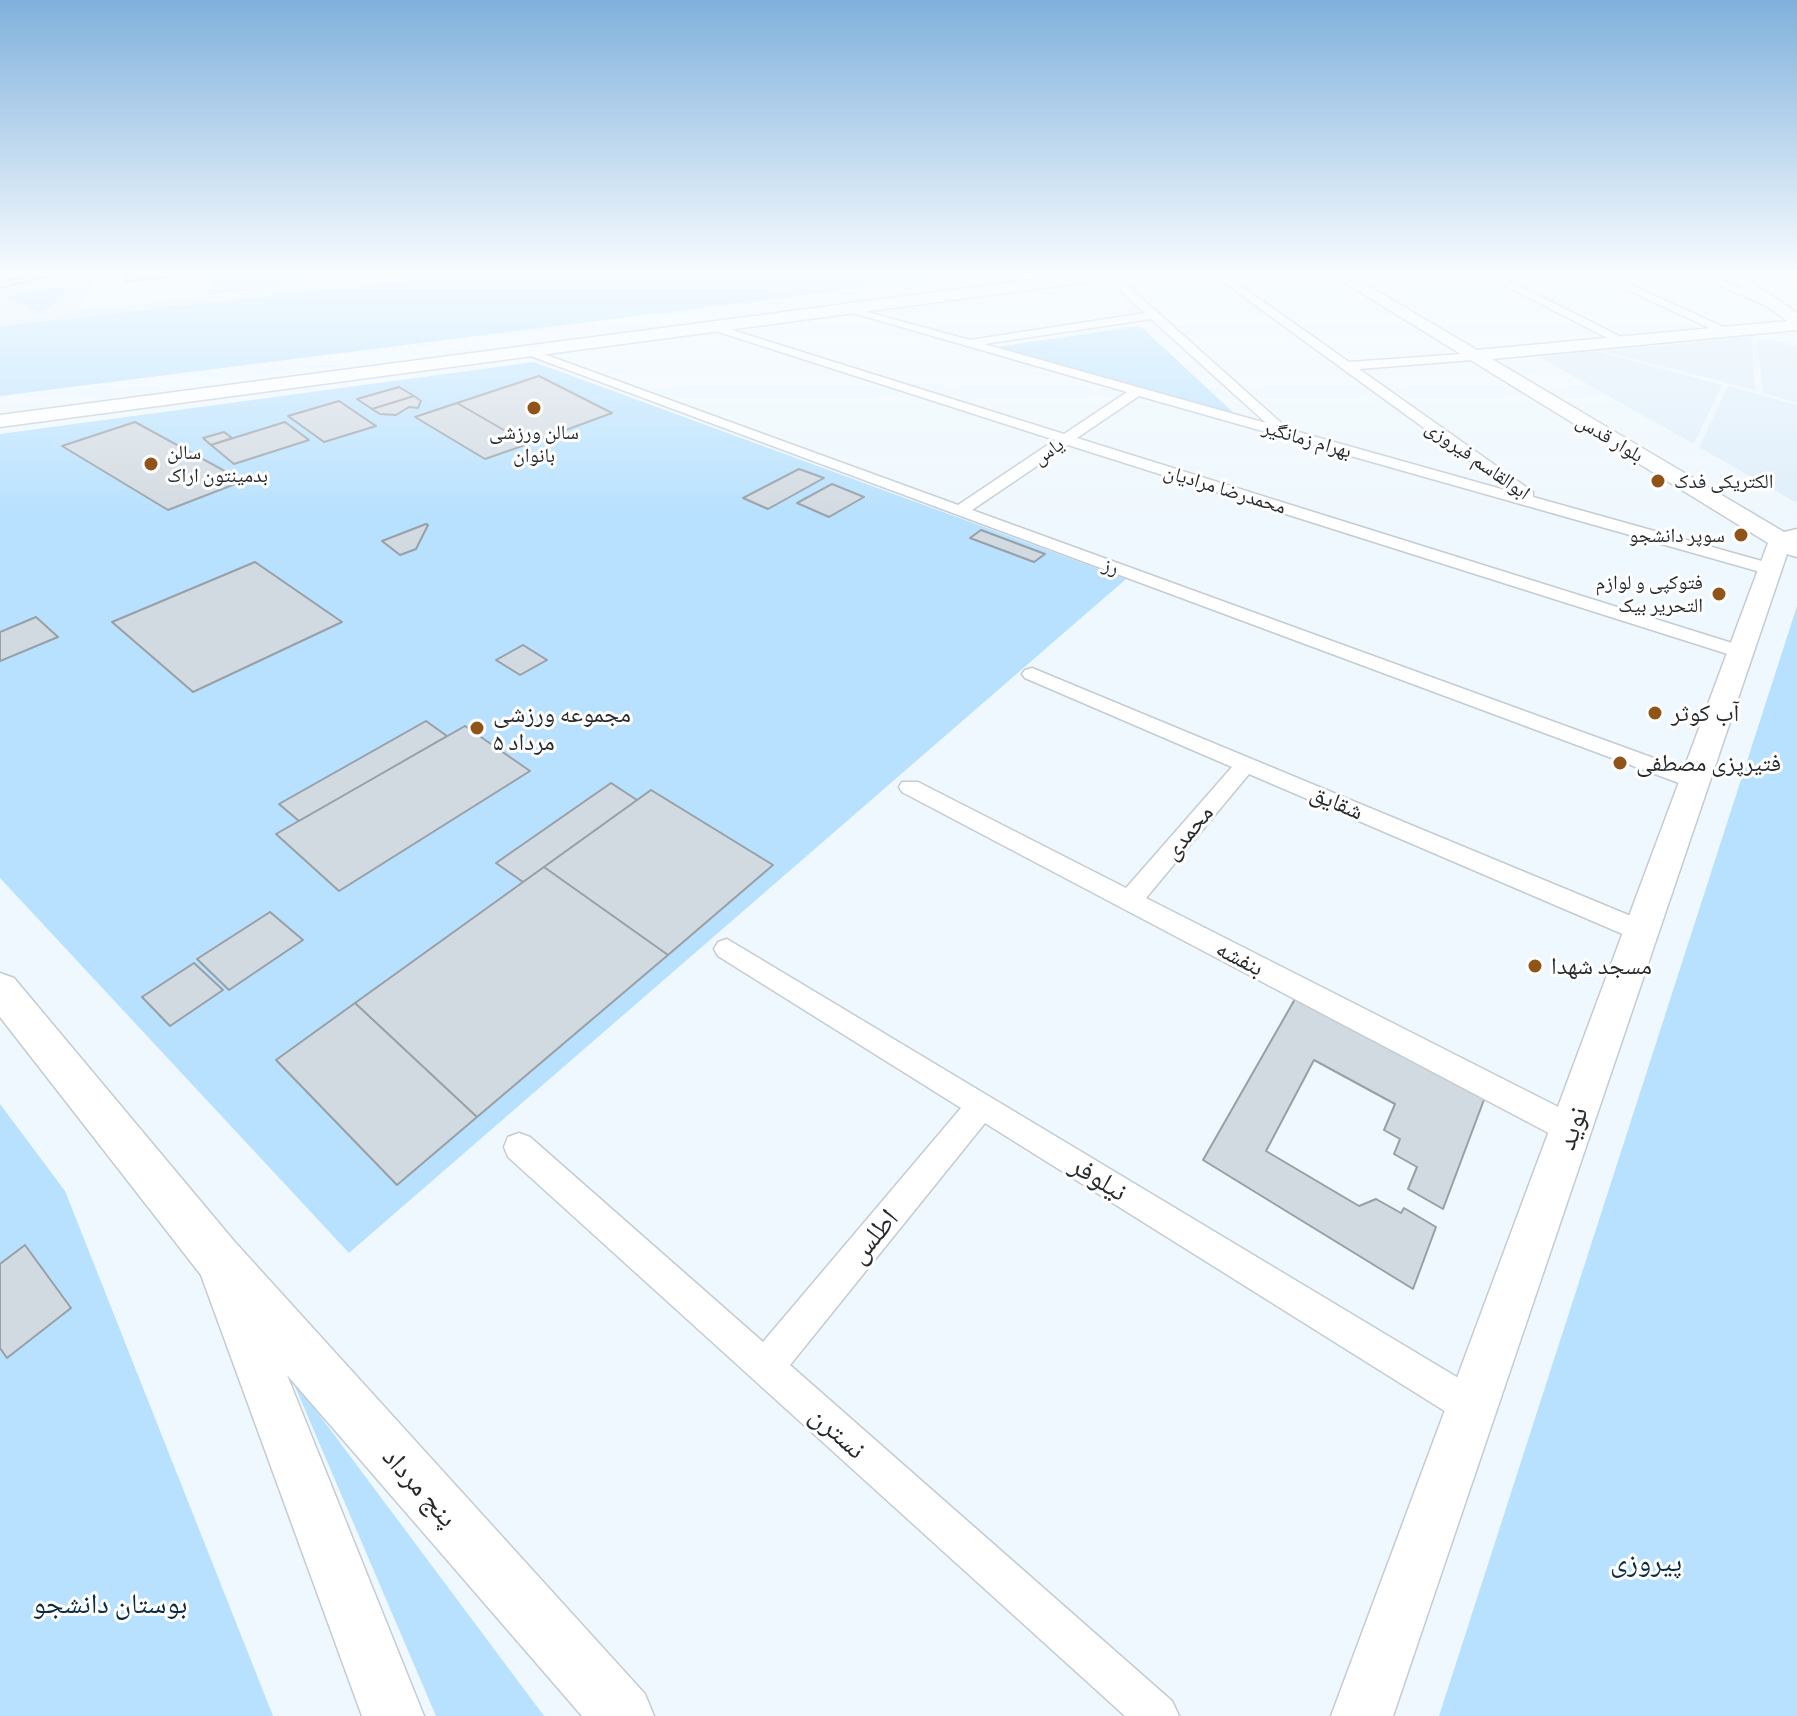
<!DOCTYPE html>
<meta charset="utf-8">
<style>
body{margin:0}
canvas{display:block;background:#eff8fe}
</style>
<canvas width="1797" height="1716"></canvas>
<script>
const ctx = document.querySelector('canvas').getContext('2d');
ctx.lineJoin = 'round';
function fill(path, color) { ctx.fillStyle = color; ctx.fill(path, 'evenodd'); }
const poly = rows => new Path2D(rows.map(r => 'M' + r).join(''));
function strokePath(path, color, width, dash) { ctx.strokeStyle = color; ctx.lineWidth = width; ctx.lineCap = dash ? 'butt' : 'round'; ctx.setLineDash(dash || []); ctx.stroke(path); }
function drawText(font, color, halo, rows, align = 'center') {
  ctx.font = font + ' Barlow,"Noto Naskh Arabic",sans-serif'; ctx.lineWidth = 6; ctx.setLineDash([]); ctx.textBaseline = 'middle'; ctx.strokeStyle = halo; ctx.fillStyle = color; for (const [text, x, y, turn = 0] of rows) {
    ctx.save(); ctx.translate(x, y); ctx.rotate((+turn || 0) * Math.PI / 180); ctx.textAlign = isNaN(turn) ? turn : align; if (halo) ctx.strokeText(text, 0, 0); ctx.fillText(text, 0, 0); ctx.restore();
  }
}
const built = poly([
 [0,276,95,276,78,311,310,285,312,276,446,276,0,326],
 [1751,337,1755,390,1603,351],
 [1757,339,1797,346,1797,403,1763,393],
 [1596,351,1722,385,1694,444,1539,357],
 [1728,386,1797,405,1797,503,1699,447]
]);
const green = poly([
 [216,276,306,276,305,284,207,295],
 [446,276,954,276,0,396,0,326],
 [65,287,52,306,38,312,4,297],
 [1140,326,1234,413,996,347],
 [534,362,1126,579,349,1253,0,878,0,434],
 [1797,606,1797,1716,1439,1716],
 [0,1104,65,1191,273,1716,0,1716],
 [291,1377,544,1716,436,1716]
]);
const building = poly([
 [26,276,46,277,0,288,0,283,26,276],
 [127,276,177,276,124,282,127,276],
 [539,376,612,413,528,444,457,403,539,376],
 [399,387,414,396,372,409,357,399,399,387],
 [414,396,421,401,418,408,409,407,396,415,380,414,372,409,414,396],
 [339,401,376,426,324,442,288,416,339,401],
 [457,403,528,444,485,459,415,417,457,403],
 [135,422,243,481,168,510,62,446,135,422],
 [285,422,309,440,234,464,211,445,285,422],
 [224,432,232,438,211,445,203,438,224,432],
 [799,469,824,478,768,509,743,498,799,469],
 [832,484,864,497,829,517,797,503,832,484],
 [426,524,428,525,416,549,400,555,382,541,426,524],
 [981,530,1045,554,1034,562,970,538,981,530],
 [255,562,342,622,193,692,112,622,255,562],
 [36,617,58,637,0,661,0,632,36,617],
 [523,645,547,660,520,675,496,660,523,645],
 [426,721,447,736,299,821,279,804,426,721],
 [465,726,530,771,339,891,276,834,465,726],
 [611,783,637,800,523,882,496,863,611,783],
 [651,790,773,865,668,955,544,867,651,790],
 [544,867,668,955,477,1117,355,1003,544,867],
 [270,912,303,940,229,990,197,959,270,912],
 [194,963,223,990,170,1026,142,997,194,963],
 [1295,999,1485,1097,1443,1209,1408,1189,1417,1167,1394,1154,1400,1139,1384,1130,1395,1104,1314,1060,1266,1151,1359,1206,1376,1199,1401,1213,1404,1208,1436,1227,1413,1289,1203,1160,1295,999],
 [355,1003,477,1117,397,1185,276,1060,355,1003],
 [25,1245,71,1308,7,1358,0,1348,0,1264,25,1245]
]);
const street = poly([
 [1105,276,1117,276,1288,429,1512,492,1215,276,1227,276,1349,362,1476,353,1476,359,1472,360,1359,369,1533,492,1533,497,1776,565,1779,569,1776,573,1764,573,1139,396,1077,438,1748,648,1751,652,1748,656,1734,656,1068,445,972,510,1703,776,1706,781,1703,786,1687,786,520,352,530,349,958,505,1055,440,703,327,713,324,1064,434,1127,392,839,309,845,306,970,340,1145,313,1105,276],
 [1151,319,1266,423,984,344,1151,319],
 [1486,276,1500,276,1629,341,1619,344,1486,276],
 [1598,276,1612,276,1732,331,1722,334,1598,276],
 [1697,276,1712,276,1782,306,1772,308,1697,276],
 [1032,668,1650,924,1654,931,1650,938,1641,941,1632,938,1249,774,1146,898,1582,1119,1586,1129,1582,1139,1571,1143,1560,1139,902,792,899,787,902,782,918,782,1126,888,1232,767,1025,678,1022,674,1025,670,1032,668],
 [727,939,1485,1394,1490,1407,1485,1420,1472,1425,1459,1420,985,1123,790,1365,1172,1701,1179,1716,1125,1716,508,1157,504,1147,508,1137,519,1133,530,1137,763,1342,961,1108,718,956,714,949,718,942,727,939]
]);
const secondary = poly([
 [1058,276,1102,276,1095,281,0,427,0,415,1058,276],
 [1334,276,1352,276,1477,350,1787,321,1726,276,1743,276,1797,313,1797,330,1492,359,1784,532,1797,529,1797,557,1787,554,1393,1716,1331,1716,1768,543,1334,276],
 [0,973,14,978,234,1241,645,1694,654,1716,582,1716,287,1375,424,1716,362,1716,201,1275,0,1017,0,973]
]);
const markers = [
 [534,408,8,"#915418"],
 [151,464,8,"#915418"],
 [1658,481,8,"#915418"],
 [1741,535,8,"#915418"],
 [1719,594,8,"#915418"],
 [1655,713,8,"#915418"],
 [477,728,8,"#915418"],
 [1620,763,8,"#915418"],
 [1535,966,8,"#915418"]
];
const farPoinames = [
 ["سالن ورزشی",534,432,"center"],
 ["بانوان",534,455,"center"],
 ["سالن",167,452],
 ["بدمینتون اراک",167,475],
 ["الکتریکی فدک",1674,481],
 ["سوپر دانشجو",1725,535,"right"],
 ["فتوکپی و لوازم",1703,582,"right"],
 ["التحریر بیک",1703,605,"right"]
];
const farStreetnames = [
 ["بلوار قدس",1610,438,31],
 ["بهرام زمانگیر",1307,439,16],
 ["یاس",1048,451,-34],
 ["ابوالقاسم فیروزی",1478,460,35],
 ["محمدرضا مرادیان",1225,489,17],
 ["رز",1111,566,20]
];
const poiNames = [
 ["آب کوثر",1671,713],
 ["مجموعه ورزشی",493,714],
 ["۵ مرداد",493,742],
 ["فتیرپزی مصطفی",1636,763],
 ["مسجد شهدا",1551,966]
];
const streetNames = [
 ["شقایق",1337,802,23],
 ["محمدی",1188,832,-50],
 ["بنفشه",1240,958,27]
];
const nearStreetnames = [
 ["نوید",1572,1128,-70],
 ["نیلوفر",1099,1178,32],
 ["اطلس",873,1236,-50],
 ["نسترن",838,1432,42],
 ["پنج مرداد",420,1487,48]
];
const nearParknames = [
 ["پیروزی",1646,1562],
 ["بوستان دانشجو",110,1604]
];
fill(built, '#dfeefa');
fill(green, '#b7e1fe');
fill(building, '#d2dae1');
strokePath(building, '#989fa5', 2);
strokePath(street, '#c4ccd2', 3);
strokePath(secondary, '#c4ccd2', 3);
fill(street, '#fff');
fill(secondary, '#fff');
const sky = ctx.createLinearGradient(0, 0, 0, 517);
sky.addColorStop(0, '#80b1dc');
sky.addColorStop(0.53, '#f8fcff');
sky.addColorStop(1, '#f8fcff00');
ctx.fillStyle = sky;
ctx.fillRect(0, 0, 1797, 517);
for (const [x, y, r, color] of markers) { const dot = new Path2D(); dot.arc(x, y, r, 0, 2 * Math.PI); ctx.fillStyle = color; ctx.fill(dot); strokePath(dot, '#fff', 3); }
drawText('20px', '#282b2e', '#fff', farPoinames, 'left');
drawText('20px', '#282b2e', '#fff', farStreetnames);
drawText('24px', '#282b2e', '#fff', poiNames, 'left');
drawText('24px', '#282b2e', '#fff', streetNames);
drawText('28px', '#282b2e', '#fff', nearStreetnames);
drawText('28px', '#0a2c41', '#fff', nearParknames);
</script>
